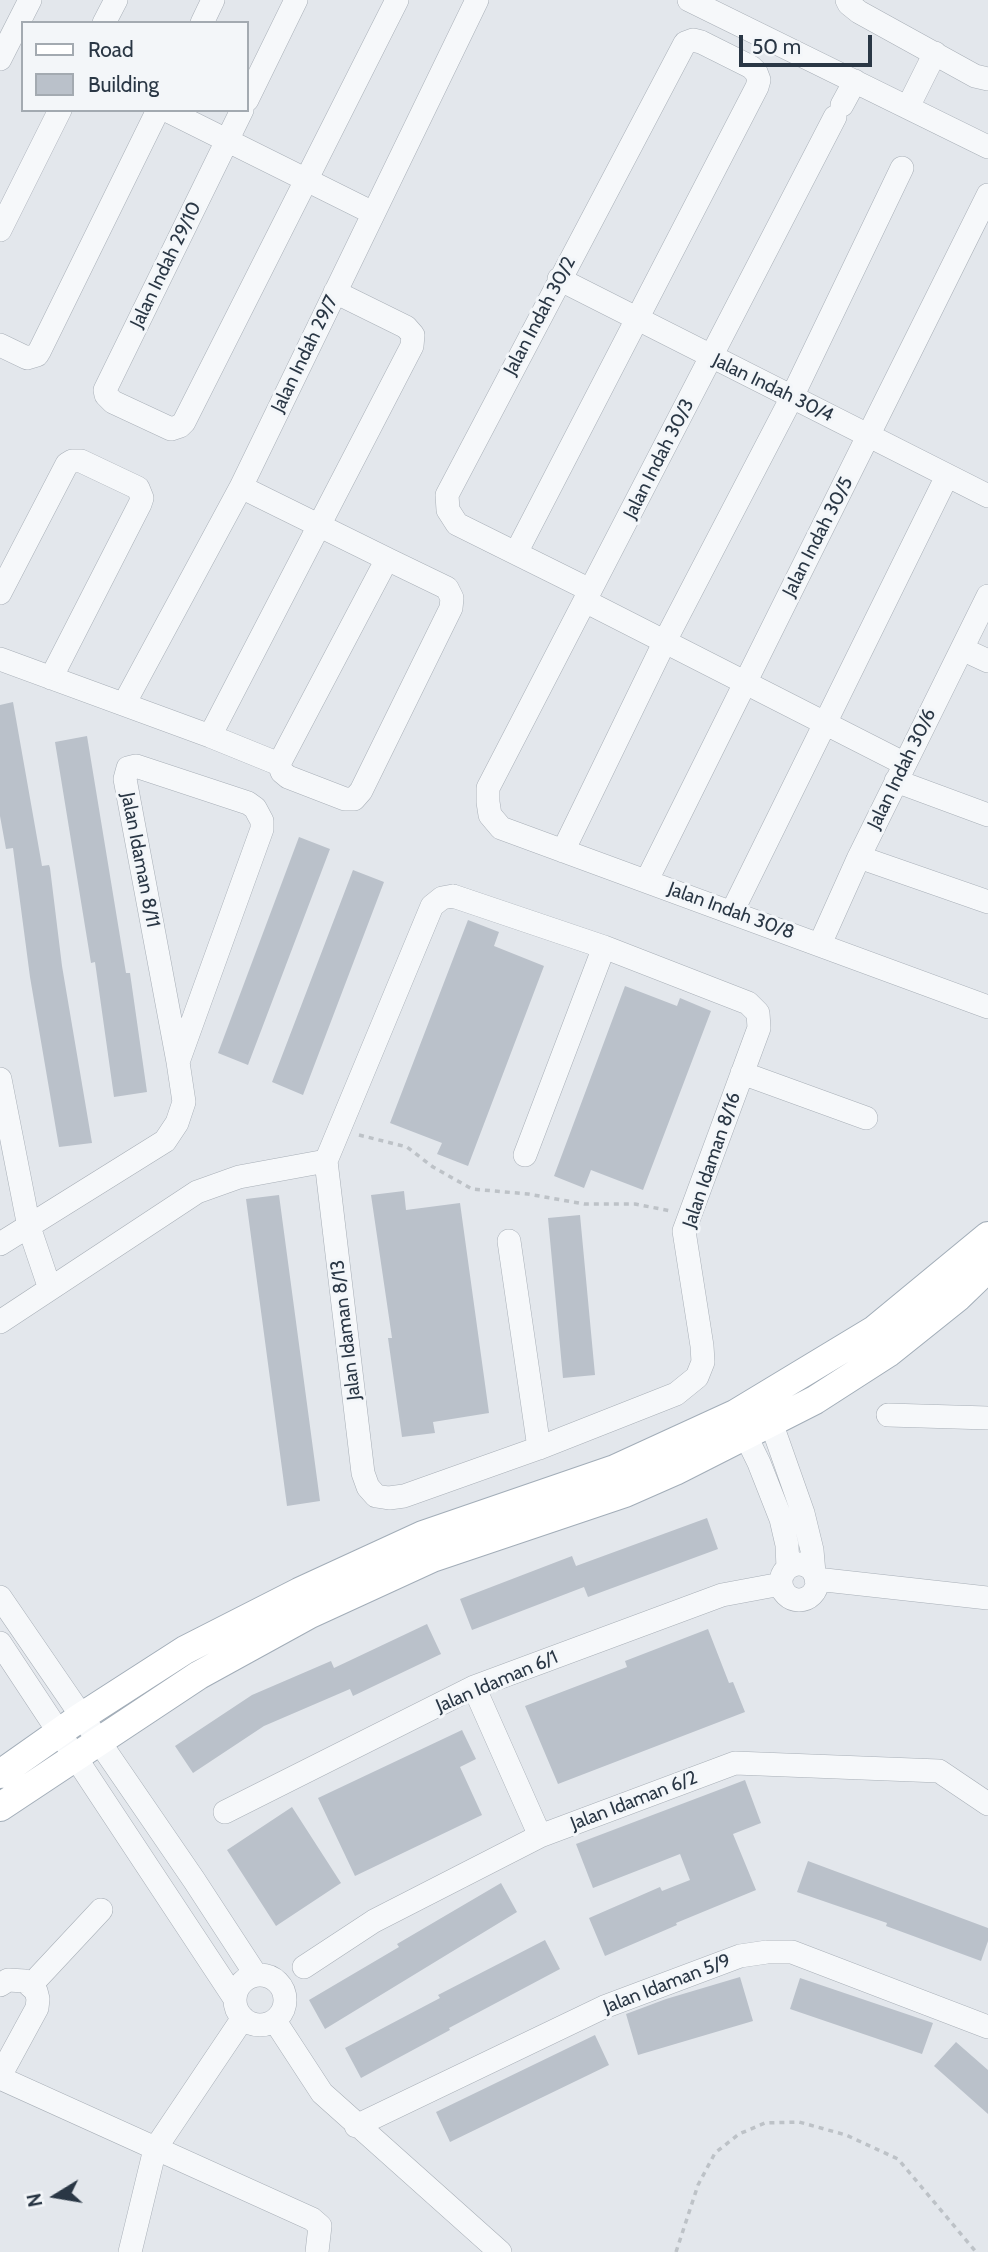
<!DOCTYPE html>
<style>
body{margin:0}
#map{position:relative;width:988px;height:2252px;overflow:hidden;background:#e3e7ec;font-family:Cabin,sans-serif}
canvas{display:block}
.legend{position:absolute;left:21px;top:21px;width:228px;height:91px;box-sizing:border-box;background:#f3f6f9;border:2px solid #a3aab1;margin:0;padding:9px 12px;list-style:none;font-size:21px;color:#2a3745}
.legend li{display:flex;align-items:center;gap:14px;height:35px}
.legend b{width:35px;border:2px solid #a3aab1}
.north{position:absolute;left:21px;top:2161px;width:70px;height:70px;-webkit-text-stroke:5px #f3f6f9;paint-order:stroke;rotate:259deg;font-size:19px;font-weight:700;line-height:28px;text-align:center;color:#2a3745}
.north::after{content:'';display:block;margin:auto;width:24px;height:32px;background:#2a3745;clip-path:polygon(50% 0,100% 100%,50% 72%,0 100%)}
.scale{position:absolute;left:739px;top:35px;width:133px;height:32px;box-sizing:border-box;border:4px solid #2a3745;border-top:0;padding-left:9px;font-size:21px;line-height:24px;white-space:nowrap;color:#2a3745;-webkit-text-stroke:5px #f3f6f9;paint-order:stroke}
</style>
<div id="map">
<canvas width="988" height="2252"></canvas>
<ul class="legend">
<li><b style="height:9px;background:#fff"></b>Road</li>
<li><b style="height:19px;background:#bac1ca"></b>Building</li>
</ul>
<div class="north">N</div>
<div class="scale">50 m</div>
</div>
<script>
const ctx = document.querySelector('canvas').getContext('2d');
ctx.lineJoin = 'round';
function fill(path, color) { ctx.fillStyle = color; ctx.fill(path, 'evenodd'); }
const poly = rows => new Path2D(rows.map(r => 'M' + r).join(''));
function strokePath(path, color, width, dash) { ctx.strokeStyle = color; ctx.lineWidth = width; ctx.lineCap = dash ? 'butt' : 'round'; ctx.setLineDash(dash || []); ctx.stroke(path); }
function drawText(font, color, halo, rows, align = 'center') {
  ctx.font = font + ' Cabin,sans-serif'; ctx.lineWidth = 6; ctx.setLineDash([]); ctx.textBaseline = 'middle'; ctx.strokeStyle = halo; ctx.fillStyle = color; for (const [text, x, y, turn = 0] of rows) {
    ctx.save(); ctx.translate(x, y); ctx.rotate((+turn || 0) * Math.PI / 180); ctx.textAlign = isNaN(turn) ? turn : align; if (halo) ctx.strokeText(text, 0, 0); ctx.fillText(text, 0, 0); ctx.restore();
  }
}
const building = poly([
 [13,702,42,866,49,865,50,868,62,966,92,1143,59,1147,30,977,13,848,6,849,0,816,0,705],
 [87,736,126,973,130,973,147,1092,114,1097,95,962,91,963,55,742],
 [299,837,330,849,248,1065,218,1053],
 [353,870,384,882,303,1095,272,1082],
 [468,920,499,932,494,946,544,966,468,1166,437,1154,442,1143,390,1123],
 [625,986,677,1006,680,998,711,1011,643,1190,591,1170,584,1188,554,1176],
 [404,1191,406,1210,460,1203,489,1413,433,1422,435,1433,402,1437,388,1338,392,1338,371,1195],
 [279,1195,320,1501,287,1506,246,1199],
 [580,1215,595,1375,563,1378,548,1218],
 [707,1518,718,1549,588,1597,584,1587,472,1630,460,1599,572,1556,576,1566],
 [427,1624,441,1654,353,1696,350,1689,264,1726,193,1773,175,1746,252,1695,331,1661,334,1668],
 [708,1629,729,1683,733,1682,745,1712,558,1784,525,1706,627,1667,625,1661],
 [462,1730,476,1759,460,1767,482,1815,355,1876,318,1798],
 [745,1780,761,1823,733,1834,756,1890,676,1923,677,1925,605,1956,589,1918,660,1887,662,1891,690,1880,680,1854,593,1888,576,1844],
 [292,1807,341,1883,276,1926,227,1850],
 [808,1861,988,1928,988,1941,981,1961,886,1926,887,1923,797,1892],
 [501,1883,517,1912,325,2029,309,2000,399,1947,397,1944],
 [545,1940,560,1969,449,2028,450,2030,361,2078,345,2048,440,1998,438,1995],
 [740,1977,753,2021,638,2055,626,2014,666,1999],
 [800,1978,933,2023,922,2054,790,2009],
 [595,2035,609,2065,450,2142,436,2112],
 [956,2042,988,2070,988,2114,934,2066]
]);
const path = poly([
 [359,1135,407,1147,433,1167,472,1189,528,1194,584,1204,635,1204,671,1211],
 [676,2252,698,2185,715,2153,739,2134,765,2123,799,2122,846,2135,898,2159,976,2252]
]);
const minor = poly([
 [689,0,988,147],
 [847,0,849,4,859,12,975,76,988,79],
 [104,23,116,0],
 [202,23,213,0],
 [0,59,30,0],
 [247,100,296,0],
 [842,105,855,81],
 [908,107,935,53],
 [166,110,373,213],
 [242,110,105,390,106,395,113,402,171,429,180,426,184,422,397,0],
 [835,117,488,788,488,802,490,815,501,828,988,1007],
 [0,230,60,110],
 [559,279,988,496],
 [0,345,27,358,37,355,40,350,158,110],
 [241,487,387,559,279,764],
 [516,553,757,87,759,80,756,72,751,67,701,42,693,40,685,43,447,495,448,510,457,524,590,590],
 [0,593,67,464,72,461,81,461,138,488,142,498,140,504,51,678],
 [585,601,905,764],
 [962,649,988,661],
 [0,659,210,736,279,764],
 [124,704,241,487,477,0],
 [210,736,412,346,413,335,406,327,335,292],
 [279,764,282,772,288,777,345,799,354,799,361,791,451,608,452,598,447,588,387,559],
 [896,781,988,815],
 [563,851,665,641,792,397,902,168],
 [859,857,988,902],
 [647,880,988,195],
 [453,896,604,947,748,1003,758,1013,759,1028,684,1231,702,1346,703,1362,697,1377,676,1394,539,1448,404,1496,389,1498,376,1496,368,1487,363,1473,326,1161,432,906,442,898,453,896],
 [732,912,947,476],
 [820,944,859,857,988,596],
 [742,1073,866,1118],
 [0,1079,29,1227,50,1289],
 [525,1155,604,947],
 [509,1241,539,1448],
 [0,1244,165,1141,177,1123,184,1102,178,1062,125,779,128,768,136,766,248,803,255,808,262,821,262,829,178,1062],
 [0,1322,197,1192,239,1177,326,1161],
 [766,1408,803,1513,812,1550,814,1573],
 [888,1415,988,1418],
 [738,1420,759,1463,781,1519,787,1545,788,1568],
 '781 1582a18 18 0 1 1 36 0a18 18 0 1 1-36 0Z',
 [816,1579,988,1598],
 [0,1597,194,1880,256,1975],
 [0,1643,235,1999],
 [474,1687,540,1836],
 [225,1812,474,1687,722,1595,781,1584],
 [304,1967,374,1921,540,1836,735,1763,939,1771,988,1804],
 '235 2000a25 25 0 1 1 50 0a25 25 0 1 1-50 0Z',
 [0,1985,8,1980,25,1981,36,1991,38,1999,37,2008,0,2076],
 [31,1985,101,1910],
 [275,2021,322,2093,500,2252],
 [0,2078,312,2219,320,2226,317,2252],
 [356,2126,604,2007,740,1956,767,1952,792,1952,988,2027],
 [130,2252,155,2149,243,2018]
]);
const major = poly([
 [0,1774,81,1717,185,1650,299,1592,423,1535,615,1469,735,1414,874,1330,988,1236],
 [0,1807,199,1675,310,1614,432,1558,625,1493,675,1471,815,1400,888,1353,958,1297,988,1268]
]);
const streetNames = [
 ["Jalan Indah 29/10",166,265,-64],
 ["Jalan Indah 30/2",540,316,-62],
 ["Jalan Indah 29/7",305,354,-64],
 ["Jalan Indah 30/4",773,388,26],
 ["Jalan Indah 30/3",659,459,-63],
 ["Jalan Indah 30/5",818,537,-63],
 ["Jalan Indah 30/6",902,769,-64],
 ["Jalan Idaman 8/11",140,860,79],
 ["Jalan Indah 30/8",731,911,20],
 ["Jalan Idaman 8/16",712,1160,-71],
 ["Jalan Idaman 8/13",346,1330,-97],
 ["Jalan Idaman 6/1",497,1682,-23],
 ["Jalan Idaman 6/2",634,1801,-21],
 ["Jalan Idaman 5/9",667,1984,-21]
];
fill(building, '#bac1ca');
strokePath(minor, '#a8afb7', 24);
strokePath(major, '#a2adb8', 30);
strokePath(path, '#bdc2c7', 3.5, [5, 5]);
strokePath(minor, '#f6f8fa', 23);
strokePath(major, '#fff', 28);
drawText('19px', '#2a3745', '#f3f6f9', streetNames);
</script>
